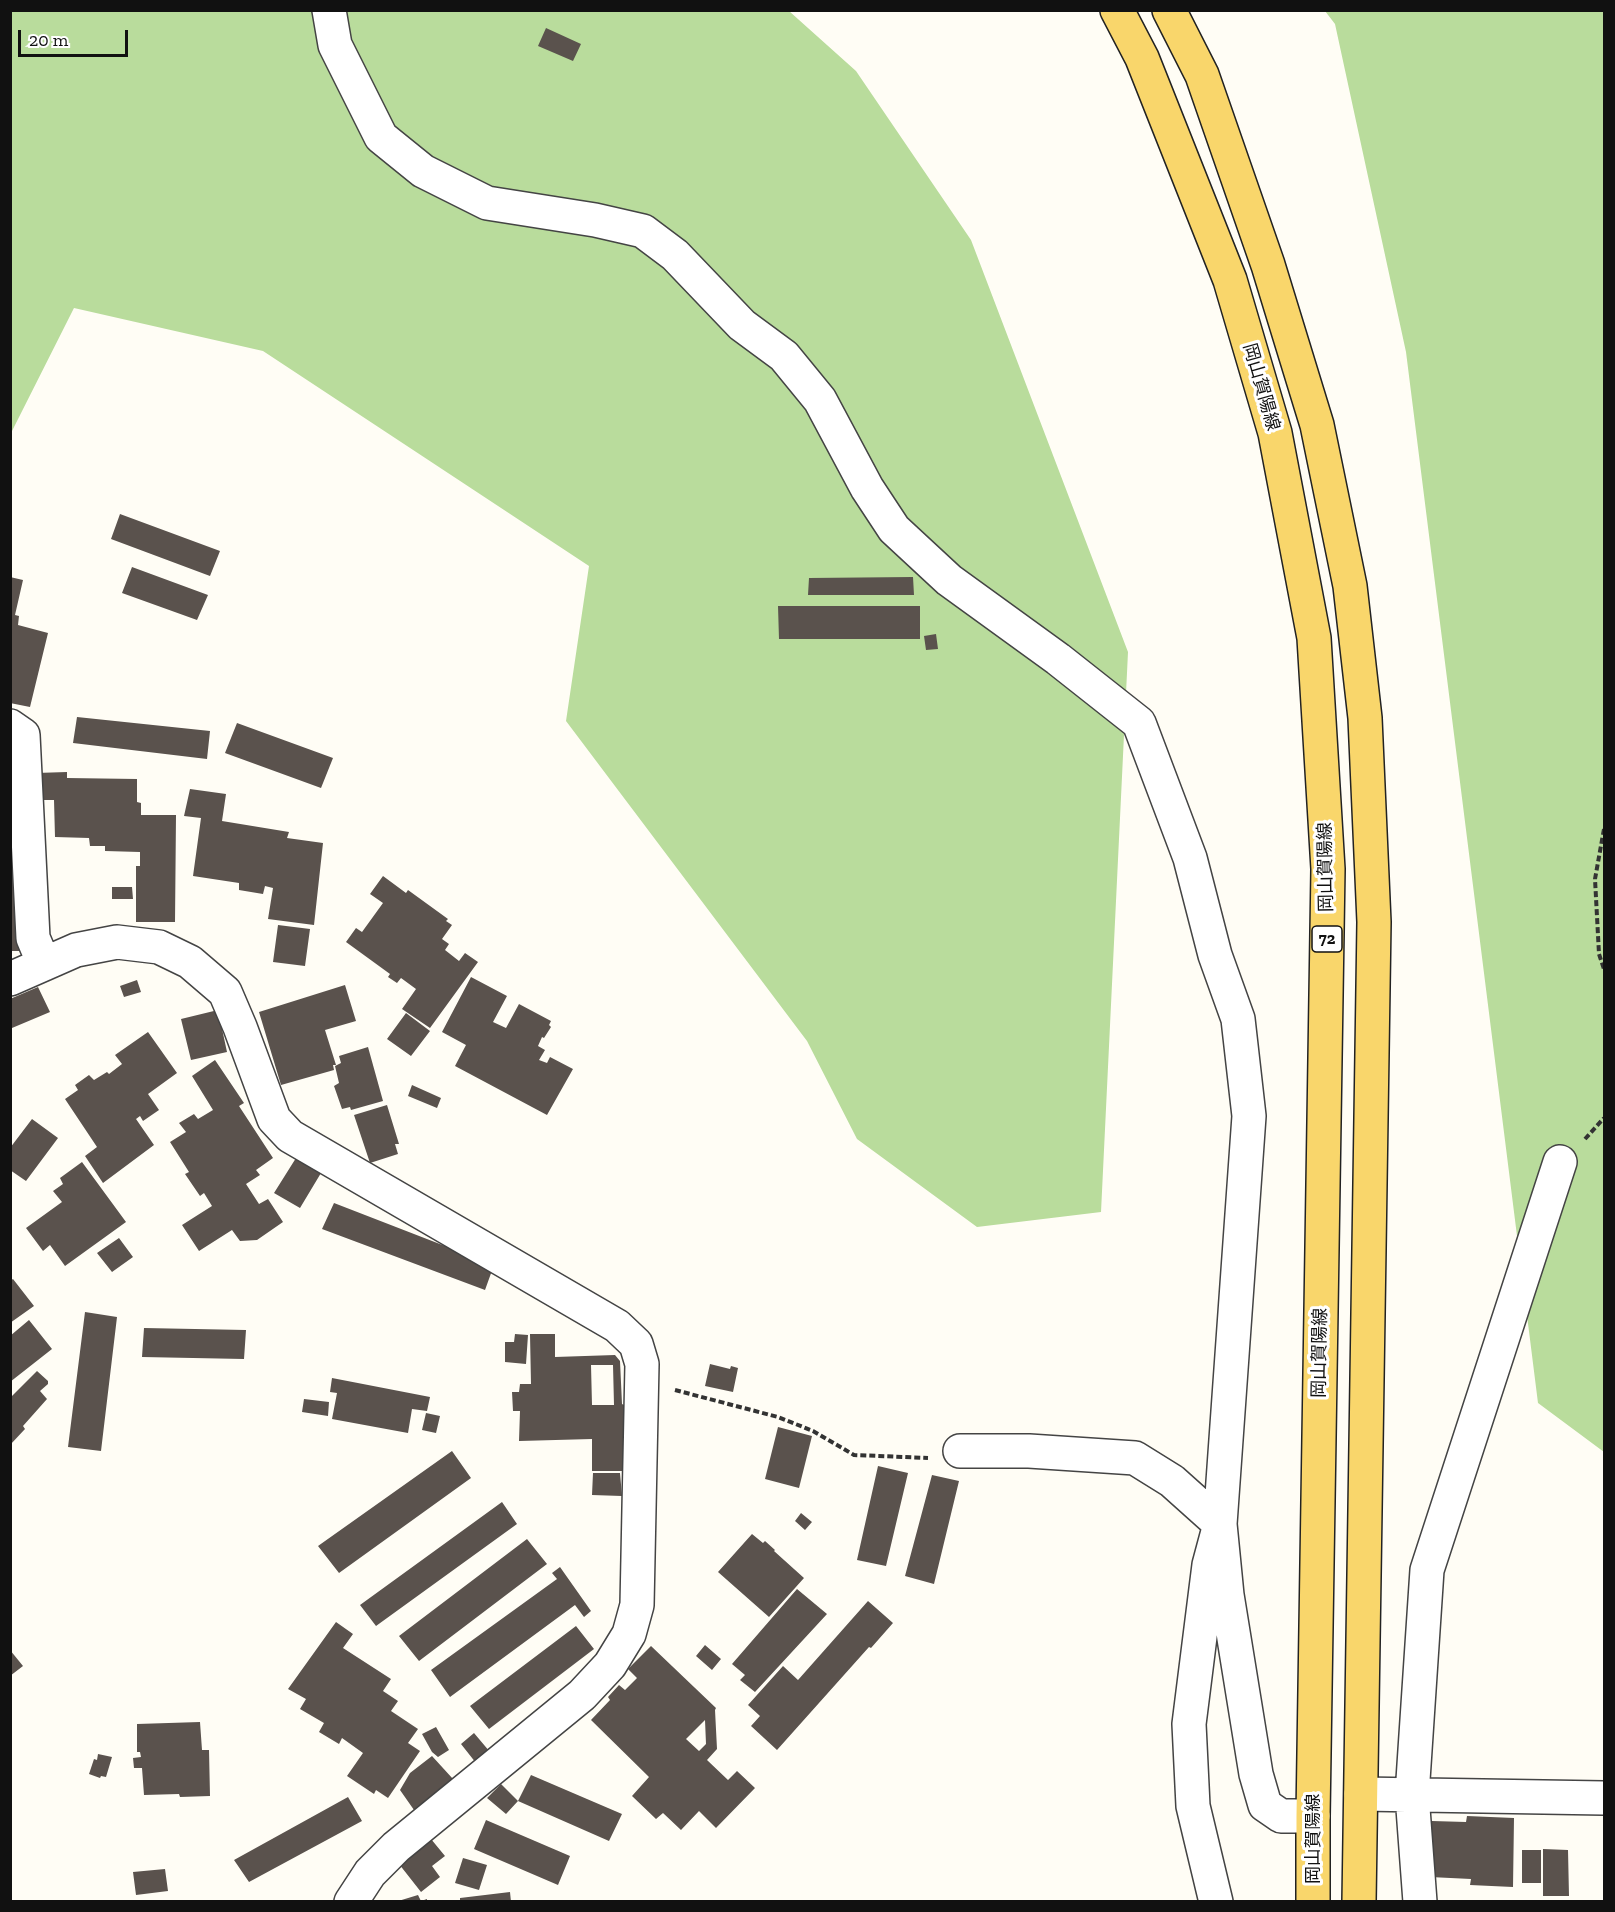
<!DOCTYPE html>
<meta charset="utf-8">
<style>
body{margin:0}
#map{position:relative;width:1615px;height:1912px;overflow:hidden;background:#fffdf5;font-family:"Zilla Slab",serif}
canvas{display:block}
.frame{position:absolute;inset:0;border:12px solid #111;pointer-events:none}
.scale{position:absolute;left:18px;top:30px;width:110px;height:27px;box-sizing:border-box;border:3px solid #111;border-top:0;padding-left:8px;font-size:18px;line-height:21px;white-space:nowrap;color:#111;-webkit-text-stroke:4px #fff;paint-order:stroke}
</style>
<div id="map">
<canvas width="1615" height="1912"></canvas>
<div class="frame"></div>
<div class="scale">20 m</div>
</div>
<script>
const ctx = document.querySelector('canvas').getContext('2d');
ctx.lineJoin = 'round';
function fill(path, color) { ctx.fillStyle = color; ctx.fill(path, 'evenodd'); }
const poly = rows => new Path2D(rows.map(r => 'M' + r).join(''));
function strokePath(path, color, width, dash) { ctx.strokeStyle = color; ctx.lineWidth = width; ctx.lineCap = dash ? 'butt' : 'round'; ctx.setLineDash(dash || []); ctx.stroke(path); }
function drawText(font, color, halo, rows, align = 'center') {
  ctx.font = font + ' "Zilla Slab","Noto Sans JP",serif'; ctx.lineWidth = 6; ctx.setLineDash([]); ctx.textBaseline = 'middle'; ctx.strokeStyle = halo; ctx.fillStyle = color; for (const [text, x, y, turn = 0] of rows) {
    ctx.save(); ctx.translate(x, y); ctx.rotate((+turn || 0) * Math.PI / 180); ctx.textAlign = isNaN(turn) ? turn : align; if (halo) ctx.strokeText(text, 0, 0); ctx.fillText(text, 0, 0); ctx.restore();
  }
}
const forest = poly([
 [11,11,789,11,856,71,971,240,1128,652,1101,1212,977,1227,857,1139,807,1041,566,721,589,566,263,351,74,308,11,433],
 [1325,11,1604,11,1604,1452,1538,1403,1406,352,1335,24]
]);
const building = poly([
 [546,28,581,44,573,61,538,46],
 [120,514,220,551,210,576,111,539],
 [132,567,208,595,197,620,122,593],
 [10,577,23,580,15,615,19,616,18,625,48,633,30,707,10,703],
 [913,577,914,595,808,595,809,578],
 [778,606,920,606,920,639,779,639],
 [936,634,938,649,926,650,924,636],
 [77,717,210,731,207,759,73,743],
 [237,723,333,758,321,788,225,753],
 [67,772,67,778,137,779,137,802,141,803,141,815,176,815,175,922,136,922,136,866,140,866,140,852,105,851,105,846,90,846,89,838,55,837,54,800,37,800,36,773],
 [190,789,226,794,222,821,289,832,287,838,323,843,314,925,268,919,273,888,265,886,263,894,239,890,239,883,193,876,201,818,184,816],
 [10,871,20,871,21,951,10,951],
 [383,876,406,893,408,890,448,919,446,921,452,925,442,939,449,944,445,950,459,961,465,953,478,962,430,1028,402,1009,416,989,401,978,397,983,388,977,390,974,346,942,356,928,362,932,383,903,370,894],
 [112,887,132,887,133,899,112,899],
 [278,925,310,929,305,966,273,962],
 [471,977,507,996,493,1022,506,1028,519,1004,551,1021,549,1025,551,1027,544,1038,542,1037,538,1046,545,1050,539,1060,547,1063,550,1057,573,1069,547,1115,455,1066,466,1045,442,1032],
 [137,980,141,992,124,997,120,986],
 [345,985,356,1021,325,1030,336,1065,333,1065,334,1070,281,1085,259,1012],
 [38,987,50,1012,12,1028,10,999],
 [218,1010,227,1052,191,1060,181,1019],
 [406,1013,430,1031,411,1056,387,1039],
 [148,1032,177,1073,148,1094,159,1110,143,1121,140,1116,136,1119,154,1145,103,1183,85,1156,97,1147,65,1099,78,1090,75,1085,89,1075,94,1080,107,1072,109,1074,122,1064,115,1055],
 [368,1047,383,1101,351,1110,350,1107,342,1109,334,1086,339,1083,335,1066,341,1063,339,1056],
 [215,1060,244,1103,239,1106,273,1158,256,1170,260,1175,246,1184,259,1204,268,1199,283,1222,257,1240,240,1241,232,1230,199,1251,182,1225,212,1206,204,1193,200,1196,185,1174,189,1172,170,1142,186,1132,179,1123,194,1114,198,1119,213,1110,192,1076],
 [412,1085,441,1098,437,1108,408,1096],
 [387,1105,399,1144,395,1144,398,1154,370,1163,354,1115],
 [32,1119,58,1138,26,1181,10,1170,10,1148],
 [296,1158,321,1173,300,1208,274,1193],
 [82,1162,126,1222,65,1266,50,1245,43,1251,26,1228,62,1202,53,1191,63,1184,60,1178],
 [334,1203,494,1265,485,1290,322,1229],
 [119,1238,133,1257,112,1272,97,1253],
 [13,1279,34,1306,10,1323,10,1281],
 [85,1312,117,1317,101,1451,68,1447],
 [29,1320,52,1349,10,1382,10,1336],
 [144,1328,246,1330,244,1359,142,1357],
 [515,1334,528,1335,526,1364,505,1362,505,1342,514,1342],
 [530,1334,555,1334,555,1357,615,1355,620,1361,622,1404,624,1405,623,1471,592,1471,592,1439,519,1441,520,1411,513,1411,512,1392,519,1392,520,1384,531,1384],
 [591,1365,613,1365,614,1405,592,1405],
 [710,1364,730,1369,731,1366,738,1368,733,1392,705,1386],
 [37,1371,48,1381,48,1384,40,1391,47,1399,23,1426,25,1429,10,1445,10,1398],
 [332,1378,430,1397,427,1411,412,1409,408,1433,332,1419,337,1393,330,1392],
 [304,1399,329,1402,328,1416,302,1412],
 [426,1413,440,1416,436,1433,422,1430],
 [778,1427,812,1436,799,1488,765,1479],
 [452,1451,471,1478,339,1573,318,1546],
 [878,1466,908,1473,886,1566,857,1560],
 [593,1473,620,1473,622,1496,592,1495],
 [932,1475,959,1481,934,1584,905,1576],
 [502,1502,517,1524,376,1626,360,1605],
 [801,1513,812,1522,805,1530,795,1521],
 [752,1534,763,1543,765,1541,775,1550,774,1551,804,1578,769,1617,718,1572],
 [527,1539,547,1564,419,1661,399,1636],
 [560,1567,591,1611,584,1617,575,1605,450,1697,431,1670,557,1579,552,1573],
 [797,1589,827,1614,755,1692,740,1680,745,1675,732,1664],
 [868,1601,893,1623,871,1648,869,1647,777,1750,751,1726,760,1716,748,1705,783,1666,798,1680],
 [336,1622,353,1634,343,1648,391,1679,383,1691,398,1701,391,1711,418,1729,408,1743,420,1751,388,1798,376,1790,374,1794,347,1776,363,1753,342,1738,339,1744,319,1732,324,1723,300,1709,306,1699,288,1689],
 [576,1626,594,1649,489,1729,470,1706],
 [705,1645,721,1659,712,1670,696,1656],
 [651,1646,716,1708,715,1710,717,1749,707,1760,728,1780,737,1771,755,1788,716,1828,699,1811,681,1830,663,1813,656,1819,632,1796,649,1777,591,1720,610,1700,608,1697,619,1685,625,1690,637,1678,628,1669],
 [705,1720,706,1744,699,1751,686,1739],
 [10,1650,23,1666,10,1676],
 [200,1722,202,1750,209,1750,210,1796,180,1797,179,1794,144,1795,142,1768,134,1768,133,1758,141,1757,140,1752,137,1752,137,1724],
 [436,1727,449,1750,438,1757,432,1752,422,1734],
 [474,1733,490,1752,476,1763,461,1744],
 [98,1754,112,1757,106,1777,101,1776,100,1778,89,1774,94,1759,97,1760],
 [432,1756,453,1779,414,1810,400,1790,410,1773],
 [531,1775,622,1814,609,1841,518,1801],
 [501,1784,518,1801,506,1814,487,1798],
 [348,1797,362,1821,249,1882,234,1860],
 [1467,1816,1514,1818,1513,1887,1470,1885,1471,1879,1430,1877,1432,1821,1466,1822],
 [486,1820,570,1856,558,1885,474,1849],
 [431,1839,445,1856,432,1866,440,1877,421,1892,399,1864],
 [1543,1849,1568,1850,1569,1896,1543,1896],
 [1522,1850,1541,1850,1541,1883,1522,1883],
 [463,1858,487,1865,479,1890,455,1883],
 [165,1869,168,1891,136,1895,133,1872],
 [510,1892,511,1902,460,1902,460,1898],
 [418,1895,421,1901,427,1899,427,1902,395,1902]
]);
const path = poly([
 [1604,829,1595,879,1599,954,1604,969],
 [1585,1139,1604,1118],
 [675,1390,778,1417,813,1431,854,1455,928,1458]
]);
const minor = poly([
 [329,10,335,45,381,137,423,171,487,203,595,220,643,231,675,255,742,325,784,356,820,400,867,488,894,529,949,580,1058,659,1139,723,1190,858,1215,955,1238,1019,1249,1116,1220,1524,1209,1565,1189,1724,1193,1806,1216,1902],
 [10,726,23,735,33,938,44,964],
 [10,979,76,950,117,942,159,947,190,962,225,992,240,1027,274,1119,290,1136,617,1326,636,1344,642,1364,637,1605,629,1634,610,1665,582,1695,396,1847,370,1873,351,1902],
 [960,1451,1029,1451,1135,1458,1172,1481,1220,1524,1227,1595,1256,1774,1265,1805,1281,1816,1313,1816],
 [1361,1794,1604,1798],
 [1420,1902,1412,1795,1427,1570,1560,1162]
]);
const primary = poly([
 [1117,10,1142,58,1230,280,1275,433,1314,638,1328,869,1313,1816,1313,1902],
 [1169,10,1202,75,1268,265,1317,425,1350,586,1365,718,1374,922,1359,1902]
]);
const shields = [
 [1327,939,30]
];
const shieldNames = [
 ["72",1327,939]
];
const streetNames = [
 ["岡山賀陽線",1261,387,74],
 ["岡山賀陽線",1326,867,-91],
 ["岡山賀陽線",1320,1353,-89],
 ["岡山賀陽線",1314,1839,-90]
];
fill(forest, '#b9dc9c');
fill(building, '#5a524d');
strokePath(minor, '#444', 36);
strokePath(primary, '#222', 36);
strokePath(path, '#333', 4, [6, 3]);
strokePath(minor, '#fff', 33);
strokePath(primary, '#f9d66b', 33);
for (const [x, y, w] of shields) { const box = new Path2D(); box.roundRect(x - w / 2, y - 13, w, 26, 4.5); ctx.fillStyle = '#fff'; ctx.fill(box); strokePath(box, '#111', 1.5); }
drawText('bold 16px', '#111', null, shieldNames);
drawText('18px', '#111', '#fff', streetNames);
</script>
